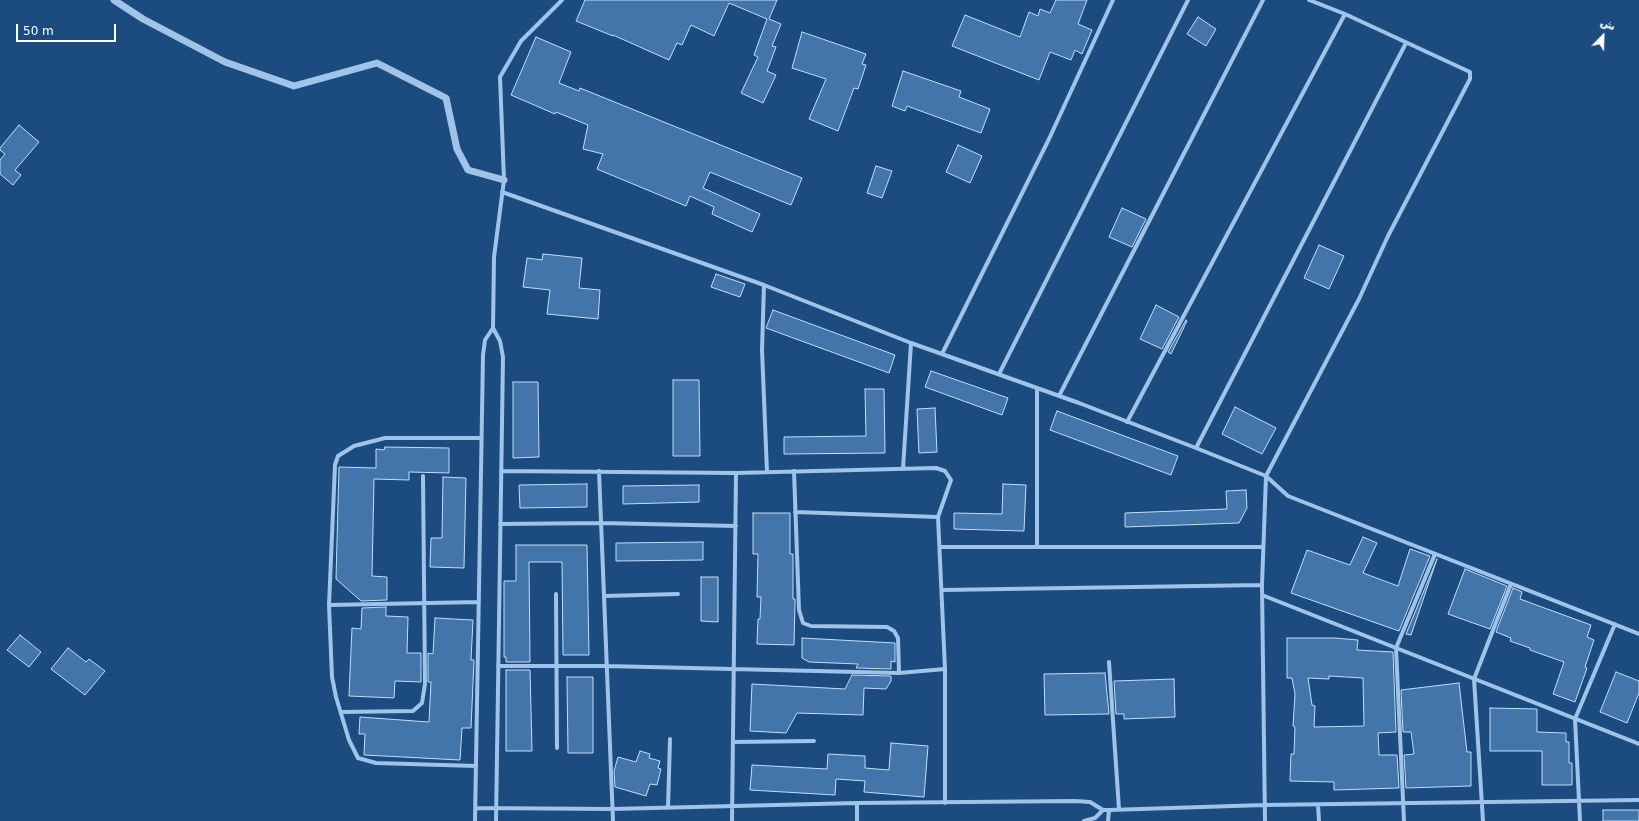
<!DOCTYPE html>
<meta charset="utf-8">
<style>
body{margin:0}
#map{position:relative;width:1639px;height:821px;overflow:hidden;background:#1c4b80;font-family:"DejaVu Sans","Noto Naskh Arabic",sans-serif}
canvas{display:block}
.north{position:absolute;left:1583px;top:16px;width:40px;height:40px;-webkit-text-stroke:3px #1c4b80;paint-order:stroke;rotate:23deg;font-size:11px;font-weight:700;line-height:16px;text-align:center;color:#fff}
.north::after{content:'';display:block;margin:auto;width:14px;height:18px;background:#fff;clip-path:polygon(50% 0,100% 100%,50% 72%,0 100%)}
.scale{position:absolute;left:16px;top:24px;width:100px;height:18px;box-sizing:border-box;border:2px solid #fff;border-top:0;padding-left:5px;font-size:12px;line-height:14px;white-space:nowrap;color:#fff;-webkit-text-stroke:3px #1c4b80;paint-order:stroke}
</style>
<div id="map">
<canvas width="1639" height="821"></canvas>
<div class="north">ش</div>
<div class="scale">50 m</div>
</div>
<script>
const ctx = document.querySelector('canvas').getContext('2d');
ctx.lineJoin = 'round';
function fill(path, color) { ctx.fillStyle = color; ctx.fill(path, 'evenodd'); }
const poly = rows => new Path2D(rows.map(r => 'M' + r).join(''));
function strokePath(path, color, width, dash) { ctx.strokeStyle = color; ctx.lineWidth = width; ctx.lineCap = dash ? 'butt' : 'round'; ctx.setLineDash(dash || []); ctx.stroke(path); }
const building = poly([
 [585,0,777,0,769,19,781,24,772,46,776,47,767,71,776,75,763,103,741,93,758,57,754,55,767,19,729,3,714,36,691,25,682,45,677,43,669,60,613,35,613,36,576,21,585,0],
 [1056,0,1087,0,1078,24,1092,30,1082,54,1075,50,1071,60,1050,52,1039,80,952,46,965,15,1020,37,1029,12,1038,16,1040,9,1050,13,1056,0],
 [1198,17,1216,29,1206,46,1187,34,1198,17],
 [802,32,866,54,862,64,866,65,858,89,854,88,838,131,809,119,826,79,792,68,802,32],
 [536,37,571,52,559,83,579,91,580,88,802,178,791,205,710,172,703,188,760,214,752,232,712,214,714,207,690,196,686,206,597,169,603,154,583,149,588,125,556,112,555,114,511,95,536,37],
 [903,71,961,91,959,97,990,109,981,133,907,106,905,111,892,106,903,71],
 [19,125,39,142,15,170,21,175,13,185,0,174,0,160,5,154,0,150,0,148,19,125],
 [958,145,982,156,970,183,946,172,958,145],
 [876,166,892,171,882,198,867,193,876,166],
 [1122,208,1146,219,1132,247,1109,237,1122,208],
 [1319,245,1344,256,1329,289,1304,278,1319,245],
 [543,254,582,258,579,288,600,290,598,319,547,314,550,290,523,287,527,258,542,260,543,254],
 [716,274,745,284,740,297,711,287,716,274],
 [1156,305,1179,317,1162,349,1140,339,1156,305],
 [773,310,895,355,889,373,766,328,773,310],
 [1186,320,1187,321,1171,354,1168,352,1186,320],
 [931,371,1008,398,1002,415,925,387,931,371],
 [673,380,699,380,700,456,673,456,673,380],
 [513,382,538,382,539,457,513,458,513,382],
 [865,389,884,389,885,453,784,454,784,437,866,436,865,389],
 [1235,407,1276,428,1262,454,1222,434,1235,407],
 [935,408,937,452,919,453,917,409,935,408],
 [1057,411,1178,456,1171,475,1050,430,1057,411],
 [385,447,449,448,449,473,409,472,409,480,374,479,372,576,387,577,387,600,361,601,336,579,339,467,376,468,376,449,384,450,385,447],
 [443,477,466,478,464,568,430,567,431,538,442,538,443,477],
 [587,484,587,507,520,508,519,485,587,484],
 [1003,484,1026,485,1024,531,954,529,954,513,1002,514,1003,484],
 [699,485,699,502,623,504,623,486,699,485],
 [1246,490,1247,508,1239,523,1125,527,1125,513,1227,509,1226,491,1246,490],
 [753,513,790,513,790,554,793,554,793,599,795,599,795,604,794,645,757,644,758,619,760,619,761,597,757,597,758,554,753,554,753,513],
 [1363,537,1377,543,1363,573,1398,586,1410,549,1430,556,1399,631,1291,593,1307,550,1350,565,1363,537],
 [703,542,703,560,616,561,616,543,703,542],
 [516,545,587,545,589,655,563,655,562,562,529,562,530,662,506,662,506,657,504,657,504,581,516,581,516,545],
 [1437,559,1411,635,1406,634,1437,559],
 [1465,569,1507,586,1490,629,1448,614,1465,569],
 [701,577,718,577,718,622,701,621,701,577],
 [1513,588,1522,592,1520,599,1591,625,1587,637,1594,640,1585,667,1587,668,1575,702,1553,694,1564,662,1530,650,1530,648,1510,641,1511,638,1496,632,1513,588],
 [386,607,386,616,408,617,407,653,421,653,421,682,395,681,394,698,349,696,352,628,361,629,362,608,386,607],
 [435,618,473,620,471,660,474,660,471,728,462,728,460,760,364,755,365,734,359,734,360,717,429,722,431,682,428,682,428,653,433,654,435,618],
 [20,635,41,652,29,667,7,650,20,635],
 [802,638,895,643,895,662,891,661,891,669,856,668,858,664,809,662,802,658,802,638],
 [1287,638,1335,638,1358,640,1357,650,1393,652,1396,732,1378,733,1379,755,1397,755,1399,788,1334,790,1334,782,1290,781,1291,754,1294,754,1295,727,1293,726,1295,694,1292,678,1287,678,1287,638],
 [1329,676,1363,678,1364,726,1314,727,1315,706,1312,705,1308,678,1329,679,1329,676],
 [68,648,86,662,89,659,105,671,85,695,51,669,68,648],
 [506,670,530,670,532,751,506,751,506,670],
 [1616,672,1639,681,1639,693,1627,723,1600,712,1616,672],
 [1105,673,1109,714,1045,715,1044,674,1105,673],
 [852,675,891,676,891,681,886,689,864,688,863,715,797,713,786,733,750,731,752,684,845,689,852,675],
 [567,677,593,677,593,753,568,753,567,677],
 [1174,679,1175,717,1124,719,1124,714,1116,714,1114,681,1174,679],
 [1459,683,1467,752,1471,752,1471,786,1406,788,1404,755,1414,754,1411,732,1403,732,1401,690,1459,683],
 [1490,708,1537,709,1537,732,1566,733,1566,742,1569,742,1569,763,1572,763,1572,785,1542,785,1542,751,1490,751,1490,708],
 [891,743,928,746,924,797,864,792,865,781,836,779,835,795,750,790,752,765,827,769,828,754,865,756,865,768,889,770,891,743],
 [640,751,650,754,649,758,660,761,658,768,661,769,657,785,650,784,646,796,615,787,614,771,618,757,636,762,640,751],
 [1603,810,1639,810,1639,821,1603,821,1603,810]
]);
const minor = poly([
 [502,192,764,285,911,343,1079,403,1196,448,1266,476,1288,496,1639,634],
 [764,285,762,350,767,472],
 [942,354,1049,139,1113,0],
 [999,374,1188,0],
 [1059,396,1263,0],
 [1127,422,1345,14],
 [1196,448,1406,43],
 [903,469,911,343],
 [501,471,736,473,936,468,945,471,951,480,938,517,945,669,945,803],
 [599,471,613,821],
 [794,471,799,610,803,623,811,626,887,627,894,631,898,638,899,673],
 [795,512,938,517],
 [500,524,601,523,736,526],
 [940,547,1263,547],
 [1037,547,1037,388],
 [942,590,1262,585],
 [556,594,557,748],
 [1262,595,1639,744],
 [604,596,678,594],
 [329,605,479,602],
 [1109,662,1119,809],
 [498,666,607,666,899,673,945,669],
 [341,712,413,711,422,703,425,684,423,476],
 [733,742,814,741],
 [476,766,376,763,358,758,349,740,336,697,332,677,329,605,335,465,338,456,354,446,385,438,481,438],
 [857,803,857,821],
 [1318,805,1319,821],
 [476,808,612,809,857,803,1075,801,1090,802,1103,810,1109,810,1264,805,1639,800],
 [668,808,670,739],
 [475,821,483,355,485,340,493,328],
 [496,821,503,357,500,341,493,328,494,257,504,180,500,77,521,41,562,0],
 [732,821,736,473],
 [1084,821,1095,818,1103,810],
 [1108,821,1109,810],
 [1265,821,1262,585,1266,476,1359,299,1388,236,1470,79,1470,72,1345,14,1309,0],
 [1404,821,1396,648,1435,554],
 [1483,821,1474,679,1511,584],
 [1580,821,1575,719,1615,624]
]);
const tertiary = poly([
 [114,0,143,19,225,62,294,86,377,63,446,98,457,149,468,170,504,180]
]);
fill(building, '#4475aa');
strokePath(building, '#c3ddf7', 1);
strokePath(minor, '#9fc3e9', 4);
strokePath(tertiary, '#9fc3e9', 7);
</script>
